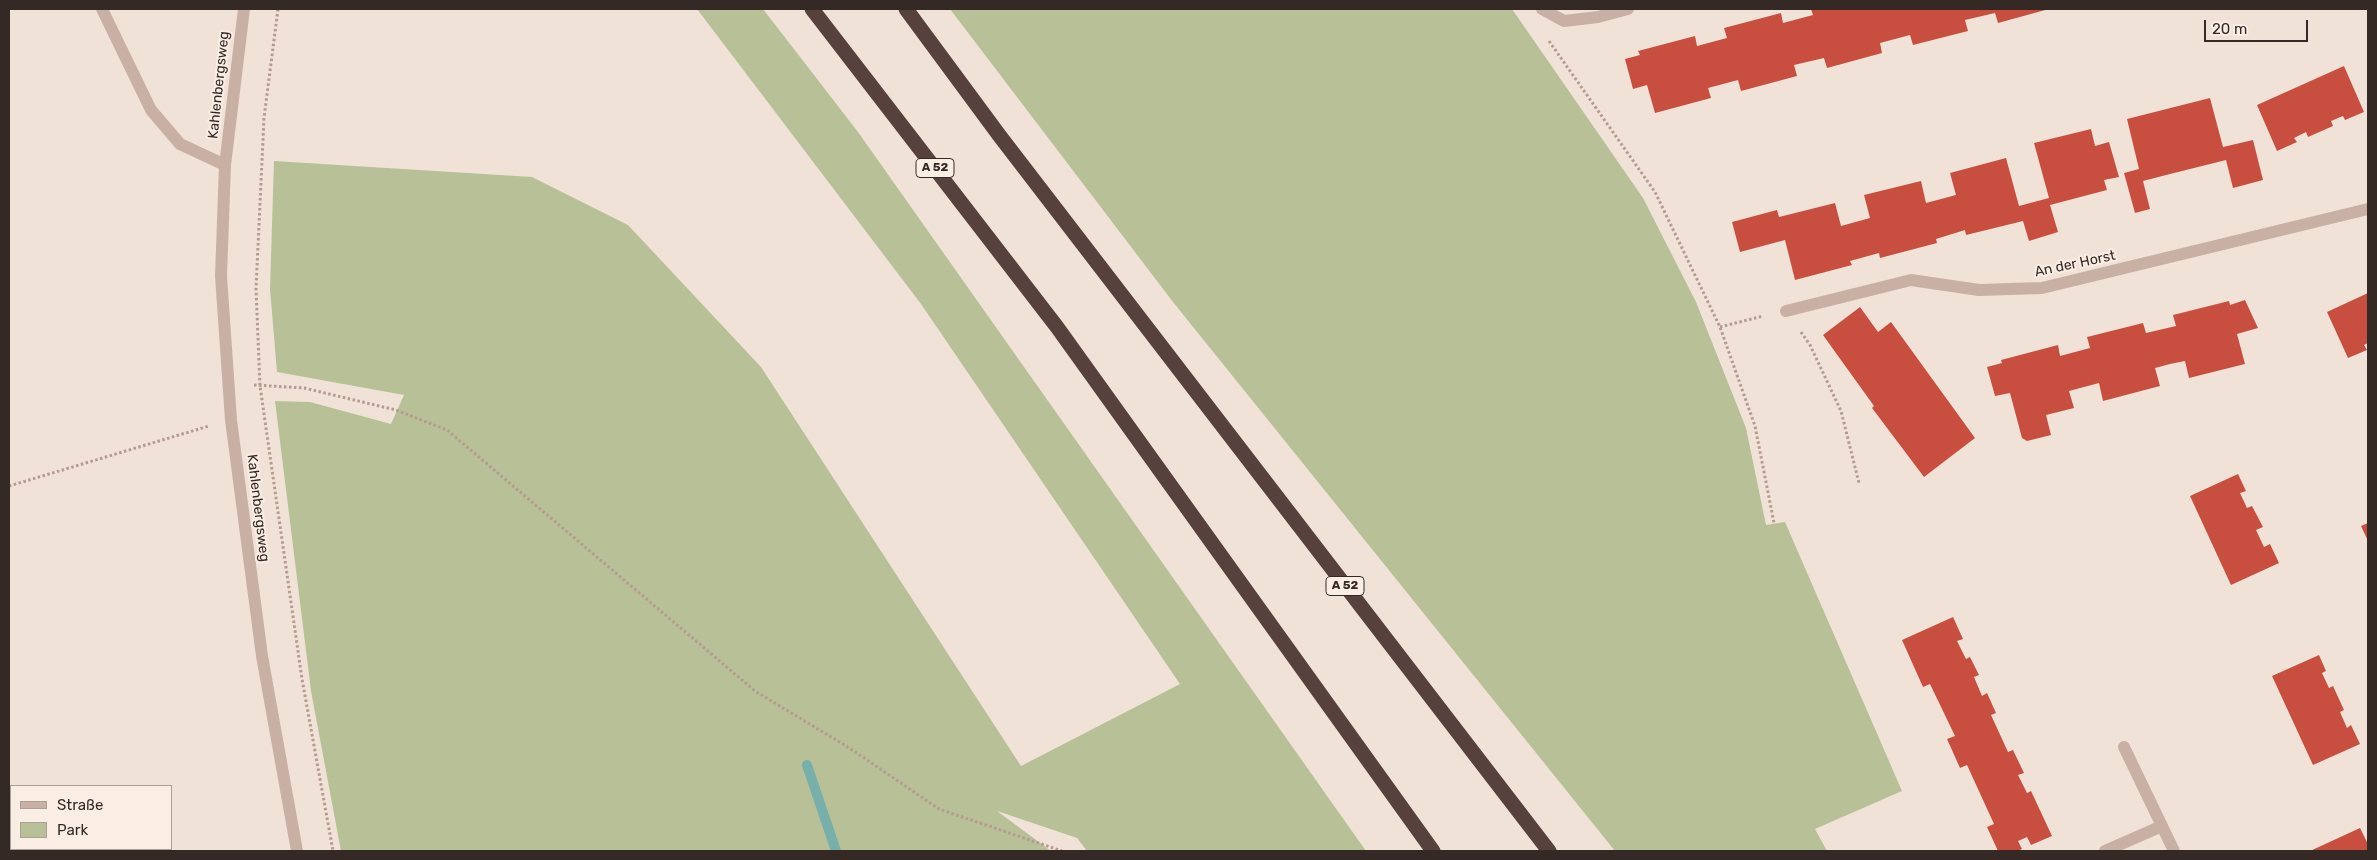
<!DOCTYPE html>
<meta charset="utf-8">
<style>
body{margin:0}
#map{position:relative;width:2377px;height:860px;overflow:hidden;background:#f1e2d8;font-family:Rubik,sans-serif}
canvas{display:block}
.frame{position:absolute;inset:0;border:10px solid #352926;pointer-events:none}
.legend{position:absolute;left:10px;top:785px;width:162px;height:65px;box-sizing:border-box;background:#f9ede4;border:1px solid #ab9f98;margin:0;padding:6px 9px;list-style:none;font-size:15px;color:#352926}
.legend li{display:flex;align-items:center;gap:10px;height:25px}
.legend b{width:25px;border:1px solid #ab9f98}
.scale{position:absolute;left:2204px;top:20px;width:104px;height:22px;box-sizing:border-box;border:2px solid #352926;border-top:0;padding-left:6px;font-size:15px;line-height:18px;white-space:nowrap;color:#352926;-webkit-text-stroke:4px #f9ede4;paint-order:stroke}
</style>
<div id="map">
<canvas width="2377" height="860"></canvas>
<div class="frame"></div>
<ul class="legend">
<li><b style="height:6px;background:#c9b0a4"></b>Straße</li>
<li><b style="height:14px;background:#b8c098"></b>Park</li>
</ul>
<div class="scale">20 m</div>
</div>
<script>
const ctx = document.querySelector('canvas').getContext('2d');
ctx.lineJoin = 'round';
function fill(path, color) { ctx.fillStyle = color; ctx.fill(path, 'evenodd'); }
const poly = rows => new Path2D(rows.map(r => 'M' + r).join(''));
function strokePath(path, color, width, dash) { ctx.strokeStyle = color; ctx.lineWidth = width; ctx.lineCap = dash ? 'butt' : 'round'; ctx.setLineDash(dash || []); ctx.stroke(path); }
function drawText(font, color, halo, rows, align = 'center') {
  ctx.font = font + ' Rubik,sans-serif'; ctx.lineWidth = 4; ctx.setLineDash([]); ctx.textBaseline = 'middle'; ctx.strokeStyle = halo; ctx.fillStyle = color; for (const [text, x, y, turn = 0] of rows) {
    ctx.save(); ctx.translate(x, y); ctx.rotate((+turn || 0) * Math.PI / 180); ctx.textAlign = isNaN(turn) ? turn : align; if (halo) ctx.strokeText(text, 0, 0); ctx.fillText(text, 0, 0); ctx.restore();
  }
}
const green = poly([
 [697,9,763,9,858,132,1366,851,1087,851,1077,838,997,811,1051,851,341,851,311,691,275,401,310,402,391,424,404,395,277,372,270,289,274,161,532,177,628,225,761,367,1021,766,1180,684,921,304],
 [950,9,1512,9,1643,198,1696,302,1746,428,1766,525,1785,522,1902,791,1815,829,1827,851,1615,851,1173,302]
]);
const stream = poly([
 [807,765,836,851]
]);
const building = poly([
 [1811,9,2049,9,1998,23,1995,13,1965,20,1968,31,1913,45,1910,35,1880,43,1882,53,1827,68,1824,58,1794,65,1797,76,1741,91,1738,80,1708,88,1711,98,1655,113,1647,85,1633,89,1625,59,1640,55,1638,51,1695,36,1697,46,1727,38,1724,28,1781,13,1783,23,1813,15],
 [2344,66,2364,112,2345,120,2343,116,2331,121,2333,126,2308,137,2306,132,2294,138,2297,142,2277,151,2257,105],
 [2210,98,2223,147,2253,140,2263,180,2233,188,2226,160,2170,174,2143,181,2150,209,2135,213,2124,173,2139,169,2127,119],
 [2091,129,2095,146,2109,142,2119,177,2104,180,2107,190,2050,205,2058,232,2029,241,2023,221,1966,235,1965,230,1936,239,1937,243,1880,258,1879,253,1850,261,1852,265,1795,280,1785,240,1740,252,1732,222,1777,210,1779,217,1835,203,1841,226,1870,218,1864,195,1921,181,1926,203,1956,195,1950,173,2006,158,2019,206,2049,198,2034,143],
 [2368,293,2368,343,2364,345,2367,350,2348,358,2327,312],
 [2245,300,2258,328,2237,334,2245,364,2189,378,2185,361,2170,364,2155,368,2160,386,2103,401,2099,383,2069,391,2074,408,2046,415,2051,435,2027,441,2022,438,2010,393,1995,396,1987,367,2002,363,2001,360,2058,345,2060,356,2090,348,2087,337,2143,323,2146,333,2176,326,2173,315,2229,301,2230,305],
 [1860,307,1878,332,1891,322,1975,438,1924,477,1872,408,1874,406,1823,335],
 [2238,474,2246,491,2240,493,2247,508,2252,506,2263,527,2256,530,2264,547,2270,544,2279,563,2231,585,2190,496],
 [2368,523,2368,541,2361,526],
 [1953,617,1963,639,1957,641,1966,659,1970,657,1979,675,1974,677,1982,696,1987,693,1996,713,1991,715,2008,752,2013,750,2024,773,2018,775,2027,793,2031,791,2052,836,2031,845,2027,837,2018,841,2022,849,2017,851,1998,851,1987,827,1994,824,1967,765,1960,768,1947,739,1955,736,1930,684,1923,687,1902,640],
 [2319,655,2326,671,2322,673,2329,688,2333,686,2344,710,2340,712,2347,728,2351,725,2360,744,2313,765,2272,676],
 [2360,828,2367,842,2368,841,2368,851,2310,851]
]);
const path = poly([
 [278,9,264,118,256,289,260,386,302,679,333,851],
 [1549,41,1655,192,1720,327,1755,426,1774,523],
 [1720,327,1763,316],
 [1801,332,1810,345,1841,411,1859,483],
 [254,385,304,388,396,410,447,430,755,691,851,749,939,809,1062,851],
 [9,486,209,426]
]);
const service = poly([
 [102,9,151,110,180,144,225,165],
 [1786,311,1911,280,1979,290],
 [2124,747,2174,851],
 [2105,851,2162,826]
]);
const minor = poly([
 [1542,9,1564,21,1598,17,1628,9],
 [1979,290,2042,288,2368,209]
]);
const tertiary = poly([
 [244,9,225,165,221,276,231,420,262,656,297,851]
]);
const motorway = poly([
 [812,9,1057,327,1433,851],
 [906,9,999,135,1549,851]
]);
const shields = [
 [935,168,38],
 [1345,586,38]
];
const shieldNames = [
 ["A 52",935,168],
 ["A 52",1345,586]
];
const streetNames = [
 ["Kahlenbergsweg",219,85,-84],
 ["An der Horst",2075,264,-12],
 ["Kahlenbergsweg",258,508,83]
];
fill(green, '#b8c098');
strokePath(stream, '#77afaa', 10);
fill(building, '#c84f40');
strokePath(path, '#b59a8e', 3, [2.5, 2.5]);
strokePath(service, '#c9b0a4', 12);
strokePath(minor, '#c9b0a4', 12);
strokePath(tertiary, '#c9b0a4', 12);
strokePath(motorway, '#56413d', 15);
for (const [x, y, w] of shields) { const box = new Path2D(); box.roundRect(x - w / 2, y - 9.5, w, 19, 4); ctx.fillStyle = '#f9ede4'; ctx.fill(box); strokePath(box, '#352926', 1); }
drawText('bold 12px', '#352926', null, shieldNames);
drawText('14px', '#352926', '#f9ede4', streetNames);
</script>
